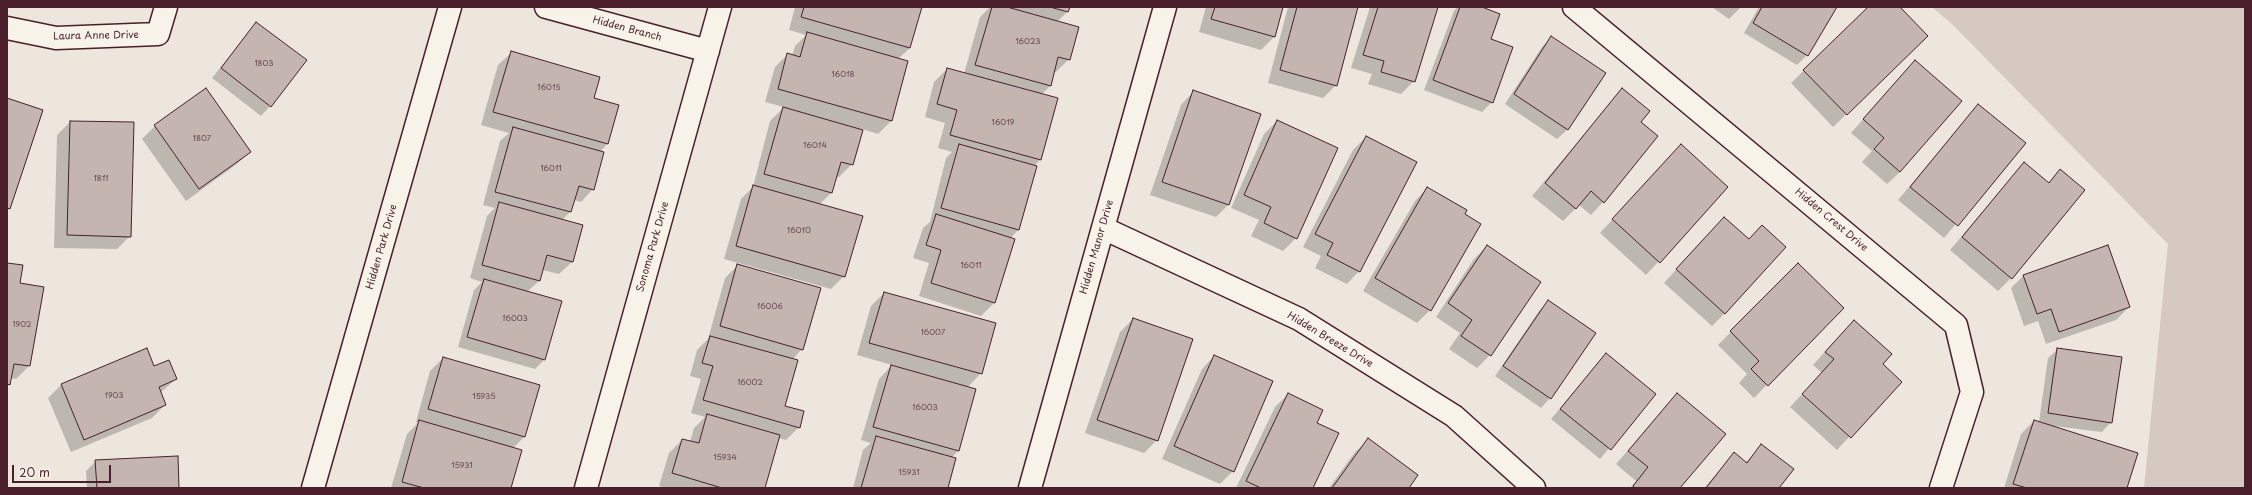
<!DOCTYPE html>
<style>
body{margin:0}
#map{position:relative;width:2252px;height:495px;overflow:hidden;background:#ece6dd;font-family:"Playpen Sans",sans-serif}
canvas{display:block}
.frame{position:absolute;inset:0;border:8px solid #4a1f2b;pointer-events:none}
.scale{position:absolute;left:12px;top:465px;width:99px;height:18px;box-sizing:border-box;border:2px solid #4a1f2b;border-top:0;padding-left:5px;font-size:12px;line-height:14px;white-space:nowrap;color:#4a1f2b;-webkit-text-stroke:3px #f7f3e8;paint-order:stroke}
</style>
<div id="map">
<canvas width="2252" height="495"></canvas>
<div class="frame"></div>
<div class="scale">20 m</div>
</div>
<script>
const ctx = document.querySelector('canvas').getContext('2d');
ctx.lineJoin = 'round';
function fill(path, color) { ctx.fillStyle = color; ctx.fill(path, 'evenodd'); }
const poly = rows => new Path2D(rows.map(r => 'M' + r).join(''));
function strokePath(path, color, width, dash) { ctx.strokeStyle = color; ctx.lineWidth = width; ctx.lineCap = dash ? 'butt' : 'round'; ctx.setLineDash(dash || []); ctx.stroke(path); }
function drawText(font, color, halo, rows, align = 'center') {
  ctx.font = font + ' "Playpen Sans",sans-serif'; ctx.lineWidth = 4; ctx.setLineDash([]); ctx.textBaseline = 'middle'; ctx.strokeStyle = halo; ctx.fillStyle = color; for (const [text, x, y, turn = 0] of rows) {
    ctx.save(); ctx.translate(x, y); ctx.rotate((+turn || 0) * Math.PI / 180); ctx.textAlign = isNaN(turn) ? turn : align; if (halo) ctx.strokeText(text, 0, 0); ctx.fillText(text, 0, 0); ctx.restore();
  }
}
const green = poly([
 [1932,7,2245,7,2245,488,2144,488,2168,244,1952,24]
]);
const shadow = poly([
 [795,7,921,7,910,48,898,59,907,61,891,121,878,134,862,129,852,164,839,177,836,177,831,193,819,205,844,276,831,289,724,259,741,199,753,187,770,121,784,107,765,102,775,67,788,54,792,56,795,46,806,35,789,30],
 [990,7,1069,7,1067,12,1057,22,1069,59,1056,72,1054,72,1050,86,1041,95,1057,99,1040,160,1034,166,1036,167,1018,230,1010,239,1014,240,994,303,981,316,919,296,929,263,913,258,923,228,930,222,946,158,952,152,938,148,945,123,925,117,934,82,947,69,964,74,980,17],
 [1206,7,1282,7,1274,37,1261,50,1199,32],
 [1288,7,1357,7,1336,85,1323,98,1268,83],
 [1370,7,1437,7,1414,81,1401,94,1368,84,1372,74,1351,68],
 [1457,7,1479,7,1489,40,1492,102,1482,112,1424,90,1454,11],
 [1712,7,1741,7,1729,19],
 [1759,7,1836,7,1807,55,1797,65,1744,33],
 [1869,7,1899,7,1914,49,1833,127,1791,83],
 [256,23,270,106,261,116,212,78],
 [1551,38,1604,73,1567,130,1557,139,1505,104,1542,47],
 [511,53,592,99,618,106,607,144,600,152,593,189,581,202,574,200,570,212,562,220,572,262,559,274,542,270,539,281,527,292,545,359,535,369,458,347,474,290,482,282,470,278,487,216,495,208,483,205,500,141,509,133,481,125,498,65],
 [1902,75,1900,172,1887,184,1862,162,1872,151,1851,133],
 [205,89,250,152,237,164,186,201,142,139,155,126],
 [1622,90,1639,122,1603,202,1591,215,1579,205,1563,221,1532,196],
 [1193,92,1229,204,1216,217,1150,195,1181,105],
 [1978,105,2025,143,1944,238,1898,200],
 [1277,121,1296,238,1283,251,1251,236,1259,220,1231,208,1264,134],
 [70,122,130,236,117,249,54,248,57,135],
 [1366,137,1359,271,1347,284,1315,268,1321,256,1303,247,1353,150],
 [1681,145,1727,187,1646,275,1600,233],
 [2024,163,2048,183,2060,170,2011,278,1998,291,1950,250],
 [1427,188,1430,310,1417,323,1363,291,1415,201],
 [1711,231,1725,313,1712,326,1664,283],
 [1487,246,1539,282,1490,355,1477,368,1449,349,1460,333,1436,317,1474,259],
 [7,264,18,283,43,288,29,366,16,379,10,378,7,387],
 [1798,264,1842,308,1754,398,1739,383,1747,374,1718,345],
 [738,265,802,349,792,360,784,407,799,427,786,440,778,438,764,488,666,488,659,486,669,453,682,440,690,442,694,428,705,417,691,413,701,379,690,376,697,350,708,339,725,278],
 [2024,275,2129,307,2116,320,2046,344,2038,321,2024,326,2011,288],
 [884,293,981,373,967,388,975,390,958,451,951,458,947,488,853,488,863,450,871,443,861,440,879,379,892,365,857,355,871,306],
 [1548,302,1550,398,1541,408,1495,376,1539,311],
 [1133,319,1157,440,1144,453,1085,433,1120,332],
 [1841,334,1900,382,1837,450,1790,407,1822,373,1813,365],
 [146,349,153,368,176,379,160,393,165,405,152,418,71,452,48,398,61,385],
 [2058,349,2111,422,2102,432,2046,425,2126,488,2004,488,2021,434,2034,421,2039,422,2048,358],
 [1606,354,1654,395,1600,459,1551,419],
 [1214,356,1272,381,1233,471,1220,484,1162,459,1202,369],
 [443,358,524,437,513,448,510,488,391,488,407,434,418,423,416,422,430,371],
 [1288,394,1316,423,1312,488,1236,488,1275,407],
 [1677,394,1679,488,1630,488,1636,481,1616,464],
 [1368,440,1408,488,1329,488,1355,452],
 [1762,446,1778,488,1704,488,1734,454,1745,463],
 [96,461,178,488,87,488,86,471]
]);
const building = poly([
 [804,7,922,7,910,48,801,17,804,7],
 [992,7,1007,7,1079,27,1070,60,1058,57,1051,86,975,65,992,7],
 [1050,7,1070,7,1068,12,1050,7],
 [1215,7,1283,7,1275,37,1211,19,1215,7],
 [1297,7,1358,7,1337,86,1280,70,1297,7],
 [1378,7,1438,7,1415,82,1381,72,1384,61,1363,55,1378,7],
 [1460,7,1482,7,1500,14,1491,39,1513,47,1493,103,1433,80,1460,7],
 [1762,7,1837,7,1808,56,1753,23,1762,7],
 [1868,7,1900,7,1928,36,1847,115,1803,70,1868,7],
 [256,22,307,60,271,107,221,68,256,22],
 [807,32,908,61,892,121,778,89,787,53,800,57,807,32],
 [1551,36,1606,73,1568,130,1514,94,1551,36],
 [511,51,600,77,594,98,619,105,608,144,493,112,511,51],
 [1915,60,1962,101,1900,172,1874,149,1884,138,1863,119,1915,60],
 [947,68,1058,98,1041,160,950,135,957,110,937,104,947,68],
 [206,88,251,152,199,189,154,125,206,88],
 [1622,88,1650,111,1641,122,1658,136,1604,203,1591,191,1576,209,1545,183,1622,88],
 [1193,90,1261,114,1229,205,1162,182,1193,90],
 [7,98,43,110,10,209,7,208,7,98],
 [1978,104,2026,143,1958,226,1910,187,1978,104],
 [783,107,863,130,853,165,841,162,832,193,764,174,783,107],
 [1277,120,1338,148,1297,239,1264,223,1271,207,1244,195,1277,120],
 [70,121,134,122,131,237,67,235,70,121],
 [513,127,604,152,594,190,579,186,571,212,495,192,513,127],
 [1366,136,1417,162,1360,272,1327,255,1333,243,1315,234,1366,136],
 [959,144,1037,166,1019,230,941,208,959,144],
 [1681,144,1728,187,1660,263,1612,219,1681,144],
 [2024,162,2049,183,2060,169,2085,190,2012,279,1962,237,2024,162],
 [753,185,863,216,845,277,736,246,753,185],
 [1427,187,1467,210,1465,214,1481,224,1431,311,1375,278,1427,187],
 [499,202,583,225,573,262,547,255,540,281,482,265,499,202],
 [936,214,1015,239,995,303,931,283,941,250,926,245,936,214],
 [1724,217,1749,239,1762,225,1786,247,1725,314,1676,269,1724,217],
 [1487,245,1541,282,1491,356,1461,336,1472,320,1448,303,1487,245],
 [2108,245,2130,307,2059,332,2051,309,2037,314,2023,275,2108,245],
 [7,263,23,265,20,283,44,287,30,366,14,364,10,385,7,384,7,263],
 [1798,263,1844,308,1768,386,1751,369,1759,361,1730,331,1798,263],
 [737,264,821,288,803,350,720,326,737,264],
 [484,279,562,301,545,360,467,337,484,279],
 [884,292,996,323,982,374,869,343,884,292],
 [1548,300,1596,333,1551,399,1503,366,1548,300],
 [1133,318,1193,339,1158,441,1097,420,1133,318],
 [1854,320,1892,354,1883,364,1902,382,1851,438,1802,394,1834,359,1825,352,1854,320],
 [710,336,798,360,785,406,804,411,800,428,703,400,713,366,702,363,710,336],
 [147,348,154,366,169,360,177,379,159,387,166,405,84,440,61,384,147,348],
 [2057,348,2122,357,2112,423,2048,413,2057,348],
 [1606,353,1656,394,1611,450,1560,409,1606,353],
 [1214,355,1273,381,1234,472,1174,446,1214,355],
 [443,357,540,385,525,437,428,409,443,357],
 [891,365,976,389,959,451,873,427,891,365],
 [1288,393,1323,410,1317,423,1339,433,1313,488,1261,488,1246,481,1288,393],
 [1677,393,1726,434,1680,488,1635,488,1633,486,1648,467,1628,451,1677,393],
 [707,414,780,435,765,488,722,488,672,473,682,439,699,443,707,414],
 [419,420,522,450,511,488,424,488,402,482,419,420],
 [2034,420,2138,453,2127,488,2027,488,2013,484,2034,420],
 [876,436,956,458,948,488,861,488,876,436],
 [1368,438,1418,475,1409,488,1332,488,1368,438],
 [1761,444,1794,469,1779,488,1706,488,1734,452,1747,463,1761,444],
 [178,456,179,488,97,488,95,460,178,456]
]);
const street = poly([
 [546,7,708,51],
 [1574,7,1956,325,1972,392,1941,488],
 [7,28,56,38,158,34,166,7],
 [1103,228,1299,319,1454,416,1534,488],
 [586,488,720,7],
 [1030,488,1165,7]
]);
const secondary = poly([
 [313,488,450,7]
]);
const numberNames = [
 ["16023",1028,42],
 ["1803",264,64],
 ["16018",843,75],
 ["16015",549,88],
 ["16019",1003,123],
 ["1807",202,139],
 ["16014",815,146],
 ["16011",551,169],
 ["1811",101,179],
 ["16010",799,231],
 ["16011",971,266],
 ["16006",770,307],
 ["16003",515,319],
 ["1902",22,325],
 ["16007",933,333],
 ["16002",750,383],
 ["1903",114,396],
 ["15935",484,397],
 ["16003",925,408],
 ["15934",725,458],
 ["15931",462,466],
 ["15931",909,473]
];
const streetNames = [
 ["Hidden Branch",627,29,15],
 ["Laura Anne Drive",96,36,-1],
 ["Hidden Crest Drive",1831,220,40],
 ["Hidden Park Drive",382,247,-74],
 ["Sonoma Park Drive",653,247,-74],
 ["Hidden Manor Drive",1097,247,-74],
 ["Hidden Breeze Drive",1330,340,31]
];
fill(green, '#d5c9c2');
fill(shadow, '#0003');
fill(building, '#c4b5b0');
strokePath(building, '#4a1f2b', 1);
strokePath(street, '#4a1f2b', 25);
strokePath(secondary, '#4a1f2b', 25);
strokePath(street, '#f7f3e8', 22);
strokePath(secondary, '#f7f3e8', 22);
drawText('8px', '#68444c', null, numberNames);
drawText('10px', '#4a1f2b', '#f7f3e8', streetNames);
</script>
